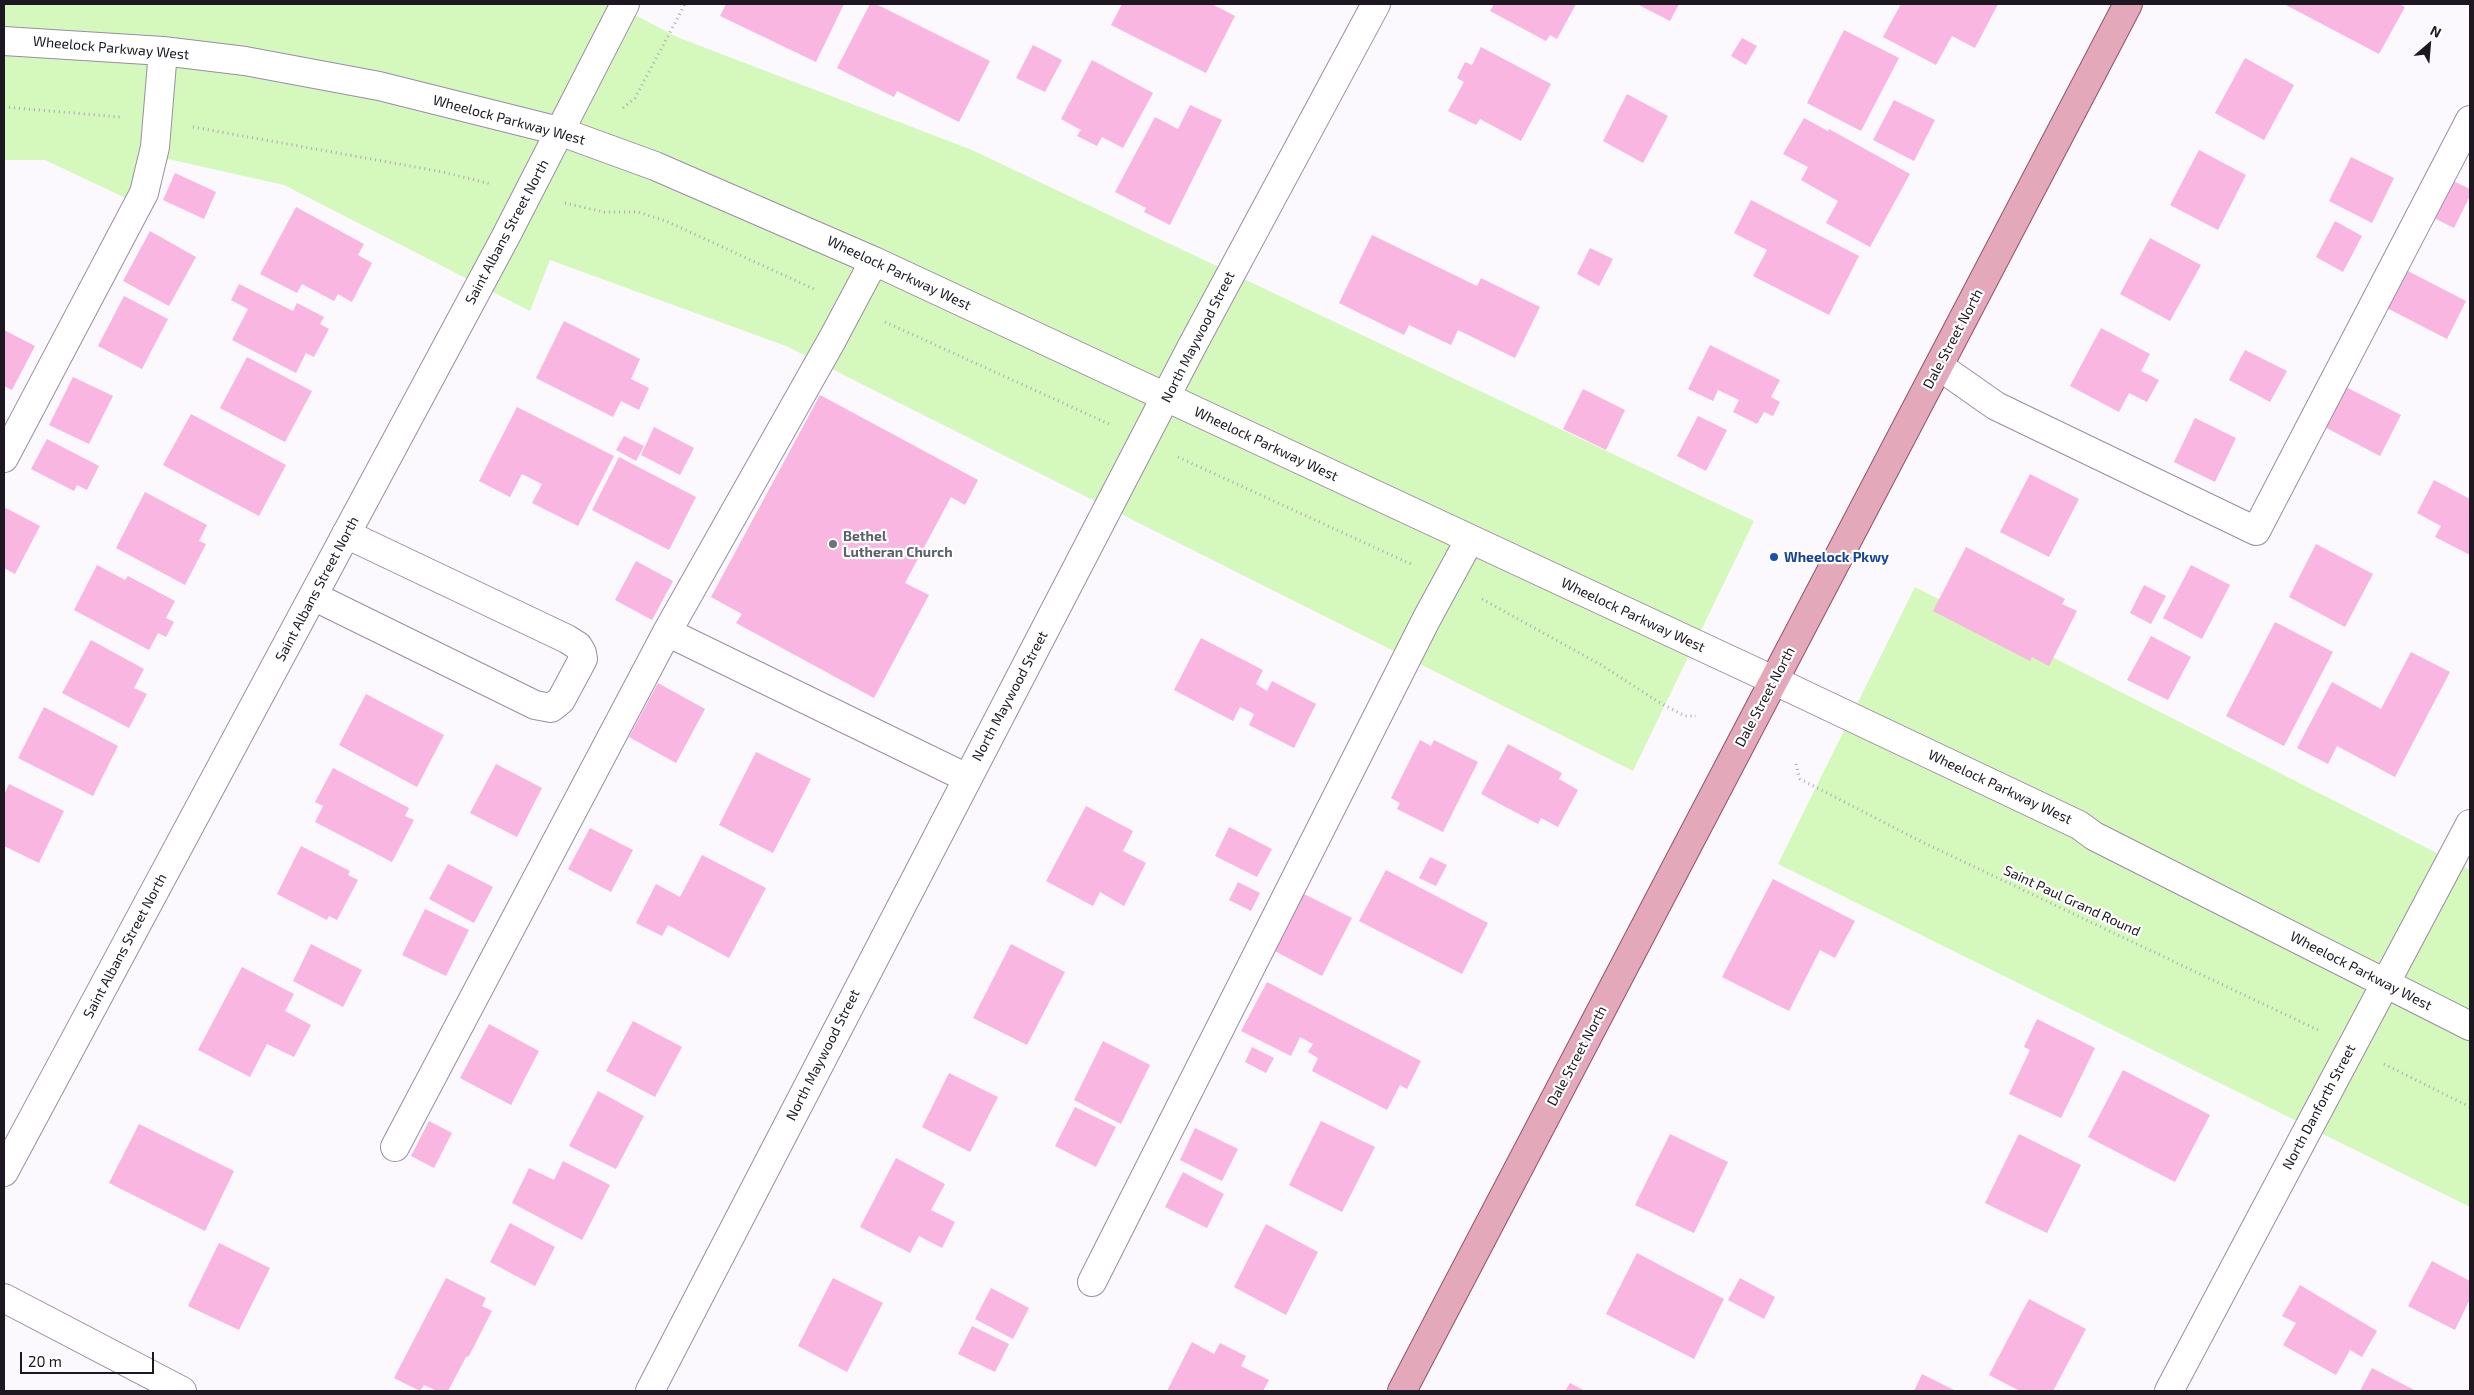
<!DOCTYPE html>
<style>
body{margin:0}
#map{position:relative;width:2474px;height:1395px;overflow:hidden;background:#fbf8fe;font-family:"Exo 2",sans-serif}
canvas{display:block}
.frame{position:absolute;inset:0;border:5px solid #1c1721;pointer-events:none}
.north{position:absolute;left:2404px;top:20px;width:50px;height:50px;-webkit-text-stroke:4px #fff;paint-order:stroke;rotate:27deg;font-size:14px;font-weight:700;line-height:20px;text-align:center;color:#1c1721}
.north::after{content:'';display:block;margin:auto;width:18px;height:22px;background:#1c1721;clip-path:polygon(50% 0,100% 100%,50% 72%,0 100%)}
.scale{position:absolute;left:20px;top:1352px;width:134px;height:22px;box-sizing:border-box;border:2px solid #1c1721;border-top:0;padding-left:6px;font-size:15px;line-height:18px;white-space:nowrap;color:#1c1721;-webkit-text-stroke:4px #fff;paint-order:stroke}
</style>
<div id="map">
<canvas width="2474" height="1395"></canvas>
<div class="frame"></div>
<div class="north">N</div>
<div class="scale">20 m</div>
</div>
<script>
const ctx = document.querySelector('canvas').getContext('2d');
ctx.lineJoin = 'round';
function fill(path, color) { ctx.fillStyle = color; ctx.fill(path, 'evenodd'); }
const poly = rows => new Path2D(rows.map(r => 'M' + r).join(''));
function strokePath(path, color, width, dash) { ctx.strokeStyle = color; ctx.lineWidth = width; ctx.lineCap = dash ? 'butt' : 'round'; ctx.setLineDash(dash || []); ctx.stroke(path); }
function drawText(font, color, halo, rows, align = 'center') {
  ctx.font = font + ' "Exo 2",sans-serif'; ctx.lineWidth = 4.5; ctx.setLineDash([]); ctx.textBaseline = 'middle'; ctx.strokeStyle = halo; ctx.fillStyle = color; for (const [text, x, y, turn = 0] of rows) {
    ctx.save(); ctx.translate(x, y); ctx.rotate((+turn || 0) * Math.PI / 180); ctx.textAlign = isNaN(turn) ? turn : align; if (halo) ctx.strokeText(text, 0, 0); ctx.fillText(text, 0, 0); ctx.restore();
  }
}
const green = poly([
 [4,4,614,4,677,37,972,150,1754,521,1633,771,786,346,550,260,530,311,284,185,168,159,149,209,45,160,4,160],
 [1915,587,2470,870,2470,1207,1778,864]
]);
const building = poly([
 [726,4,844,4,816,62,720,16],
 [870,4,876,4,990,61,959,122,897,91,894,97,837,68],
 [1122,4,1212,4,1235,16,1206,73,1111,25],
 [1494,4,1576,4,1557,39,1550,35,1546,41,1490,11],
 [1637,4,1679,4,1670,21],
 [1901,4,1998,4,1975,48,1952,36,1936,65,1883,37],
 [2284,4,2399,4,2405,7,2379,54],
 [1844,30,1899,58,1861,131,1807,103],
 [1742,38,1757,46,1746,65,1731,56],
 [1033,45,1062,60,1045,92,1016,78],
 [1481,47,1551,84,1521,141,1480,119,1476,125,1448,111,1464,82,1457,78,1465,62,1472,65],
 [2245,58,2294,85,2264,140,2215,113],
 [1092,60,1153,93,1123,148,1102,137,1097,146,1077,136,1081,130,1061,119],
 [1627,94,1668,116,1643,163,1603,141],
 [1894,100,1935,120,1914,161,1873,140],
 [1190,105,1222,120,1170,225,1144,212,1146,208,1115,192,1155,117,1178,129],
 [1804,118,1828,131,1829,129,1910,174,1870,247,1826,223,1838,201,1801,180,1808,167,1783,154],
 [2199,150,2246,175,2218,230,2170,205],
 [2351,157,2394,178,2372,223,2329,201],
 [175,173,216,192,204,219,163,200],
 [2449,179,2470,189,2470,196,2454,228,2430,216],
 [1751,200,1859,256,1829,315,1753,276,1767,250,1734,233],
 [296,207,364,244,358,255,372,263,352,302,338,294,334,301,302,284,297,293,260,274],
 [2335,221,2362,236,2343,272,2316,257],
 [150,231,196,257,169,306,123,281],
 [1372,235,1477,286,1481,278,1540,307,1515,358,1458,330,1451,345,1409,325,1404,335,1339,303],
 [2150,238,2201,265,2170,321,2120,294],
 [1590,248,1613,259,1599,286,1577,274],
 [2406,270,2466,301,2447,339,2387,308],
 [239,284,293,311,297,303,324,317,320,324,329,329,314,357,306,353,296,373,232,340,248,309,231,300],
 [124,296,168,319,142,369,98,346],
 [564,321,640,359,631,379,649,388,639,410,621,401,613,417,536,378],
 [2101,328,2150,354,2141,371,2159,380,2147,402,2129,393,2119,412,2070,386],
 [4,330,35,346,12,390,4,386],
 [1710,345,1780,380,1771,397,1780,402,1773,416,1764,412,1757,424,1733,412,1739,400,1718,390,1713,401,1688,389],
 [2245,350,2287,371,2270,402,2229,380],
 [247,357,312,391,285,442,220,408],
 [73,377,113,396,89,444,49,425],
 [2338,383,2401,415,2380,456,2317,423],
 [1583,389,1625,410,1606,450,1563,429],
 [820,395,978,480,965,505,951,497,905,583,929,595,874,698,736,623,742,614,711,597],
 [517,407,614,456,578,526,532,503,542,484,522,474,510,497,479,481],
 [191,414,286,465,259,516,163,465],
 [1698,416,1727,430,1706,471,1677,456],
 [2195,418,2236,438,2215,482,2174,462],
 [654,427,694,448,680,475,641,455],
 [624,436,644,446,636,461,616,450],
 [47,439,99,466,87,490,77,485,74,491,31,469],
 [619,457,696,497,669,550,592,510],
 [2030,474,2079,499,2049,557,2000,532],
 [2434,480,2470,499,2470,555,2435,537,2441,526,2417,513],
 [145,492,207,525,199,541,206,544,185,585,116,548],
 [4,507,40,526,15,574,4,568],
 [2316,544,2373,574,2345,627,2289,597],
 [1966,547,2065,599,2062,604,2077,611,2049,666,2032,657,2030,661,1933,611],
 [636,561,673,581,652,620,615,600],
 [97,565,125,580,128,576,175,601,166,618,174,622,166,637,158,633,149,650,74,610],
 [2191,565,2230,585,2202,639,2163,618],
 [2144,585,2166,596,2151,624,2130,613],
 [2275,622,2333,652,2284,746,2226,716],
 [2151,636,2191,657,2168,700,2127,680],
 [1201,638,1263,670,1256,684,1267,691,1272,681,1316,704,1294,748,1249,725,1254,714,1240,707,1233,721,1174,690],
 [91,640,144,669,134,688,147,694,129,728,62,693],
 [2411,652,2450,672,2395,777,2337,746,2328,764,2297,748,2332,682,2381,709],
 [658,683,705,709,676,763,629,737],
 [366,694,444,735,417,787,339,745],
 [44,707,118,746,93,796,18,758],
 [1420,740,1431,746,1434,740,1478,762,1443,832,1397,809,1400,803,1391,798],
 [1508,744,1562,773,1559,779,1578,790,1558,827,1541,818,1538,824,1481,794],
 [756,752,811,779,773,853,719,825],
 [496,764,542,788,517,837,470,813],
 [333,768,409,808,405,816,414,820,392,862,315,822,323,806,315,802],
 [9,784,64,811,39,863,4,846,4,795],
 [1086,806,1133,831,1123,851,1146,863,1124,906,1100,892,1093,906,1046,881],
 [1229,827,1272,849,1257,877,1215,856],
 [590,828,633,850,611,892,568,869],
 [301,846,350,871,348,875,358,880,337,920,329,916,327,920,277,894],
 [702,855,766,888,729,958,668,925,662,936,636,923,656,884,680,897],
 [1430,857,1447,865,1436,886,1419,878],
 [448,864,493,887,474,923,429,899],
 [1386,870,1488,923,1462,974,1359,921],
 [1773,879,1855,921,1835,958,1820,950,1789,1011,1722,977],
 [1238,882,1260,893,1251,911,1229,900],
 [1302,893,1352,918,1322,976,1273,950],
 [425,909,469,930,446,976,402,955],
 [311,944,362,970,343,1007,293,981],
 [1011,944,1065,972,1027,1045,973,1018],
 [242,967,294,994,285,1011,311,1025,294,1057,267,1044,250,1077,198,1050],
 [1267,982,1421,1061,1407,1089,1400,1085,1387,1110,1312,1071,1318,1058,1308,1052,1313,1044,1300,1037,1291,1056,1241,1031],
 [2037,1019,2095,1048,2061,1118,2009,1094,2030,1050,2024,1047],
 [633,1021,682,1047,655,1097,606,1071],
 [489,1024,539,1051,511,1105,460,1078],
 [1103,1041,1150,1065,1121,1124,1074,1100],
 [1252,1047,1274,1058,1266,1073,1245,1062],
 [2123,1070,2210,1115,2175,1182,2088,1137],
 [949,1073,998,1097,970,1152,922,1127],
 [598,1091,644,1116,616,1169,569,1146],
 [1075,1107,1116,1127,1096,1167,1055,1146],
 [429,1121,452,1133,434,1168,411,1156],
 [1321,1121,1375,1147,1342,1212,1289,1185],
 [139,1124,234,1171,205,1231,109,1183],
 [1195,1128,1238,1149,1222,1181,1180,1160],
 [1670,1134,1728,1162,1694,1233,1635,1205],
 [2019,1134,2081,1165,2047,1233,1985,1203],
 [896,1158,945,1184,931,1210,955,1222,942,1248,919,1236,910,1253,860,1227],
 [563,1161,610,1185,582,1240,512,1203,529,1168,554,1180],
 [1183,1172,1224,1194,1207,1228,1165,1207],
 [510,1223,555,1247,535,1286,490,1262],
 [1266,1224,1318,1252,1286,1315,1234,1287],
 [219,1243,270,1268,239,1330,188,1306],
 [1637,1253,1724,1299,1694,1359,1606,1314],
 [2432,1261,2470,1281,2470,1299,2455,1330,2408,1306],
 [446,1278,486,1298,482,1306,492,1311,469,1356,466,1357,448,1391,437,1391,424,1385,420,1391,394,1378],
 [833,1278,883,1303,847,1372,798,1346],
 [1740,1278,1775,1297,1764,1319,1728,1300],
 [2300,1285,2377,1331,2362,1357,2350,1350,2336,1375,2283,1345,2296,1323,2282,1316],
 [991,1288,1029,1308,1013,1339,975,1319],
 [2029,1299,2086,1329,2053,1391,2020,1391,1989,1375],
 [972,1326,1009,1344,995,1372,958,1354],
 [1192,1342,1214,1354,1220,1343,1246,1356,1241,1366,1269,1380,1263,1391,1167,1391],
 [2372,1368,2416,1391,2360,1391],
 [1922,1374,1956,1391,1914,1391],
 [1570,1383,1585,1391,1565,1391]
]);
const path = poly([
 [4,107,120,117],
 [623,108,635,98,685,4],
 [193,127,443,172,491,184],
 [565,203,604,212,638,212,666,221,816,290],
 [885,322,1109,424],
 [1178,457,1413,565],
 [1482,599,1603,666,1657,701,1685,716,1696,716],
 [1796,764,1800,779,1922,842,2318,1030],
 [2384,1064,2470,1107]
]);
const minor = poly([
 [4,41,163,51,245,61,379,86,559,131,655,166,874,261,1773,680,2079,825,2094,836,2470,1026],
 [1939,366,1996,406,2256,531,2470,120],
 [4,458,144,193,155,147,163,51],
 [313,596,535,705,551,708,561,700,583,659,582,653,578,646,567,639,346,534],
 [667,632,967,778],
 [395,1147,667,632,832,340,874,261],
 [4,1172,506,236,625,4],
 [1092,1282,1426,620,1470,539],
 [4,1298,182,1391],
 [650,1391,1191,348,1376,4],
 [2169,1391,2470,824]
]);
const major = poly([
 [1402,1391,2128,4]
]);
const markers = [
 [833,544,5,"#6b7280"],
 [1774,557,5,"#1a4fb4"]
];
const streetNames = [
 ["Wheelock Parkway West",111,48,5],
 ["Wheelock Parkway West",509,120,15],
 ["Saint Albans Street North",507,232,-62],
 ["Wheelock Parkway West",899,273,25],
 ["North Maywood Street",1198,337,-63],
 ["Dale Street North",1953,339,-62],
 ["Wheelock Parkway West",1266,444,25],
 ["Saint Albans Street North",317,589,-62],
 ["Wheelock Parkway West",1633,615,25],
 ["North Maywood Street",1010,696,-62],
 ["Dale Street North",1765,697,-62],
 ["Wheelock Parkway West",2000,787,25],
 ["Saint Paul Grand Round",2072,901,25],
 ["Saint Albans Street North",125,946,-62],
 ["Wheelock Parkway West",2361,971,27],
 ["North Maywood Street",823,1055,-63],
 ["Dale Street North",1577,1056,-62],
 ["North Danforth Street",2319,1107,-62]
];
const worshipNames = [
 ["Bethel",843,536],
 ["Lutheran Church",843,552]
];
const transitNames = [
 ["Wheelock Pkwy",1784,557]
];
fill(green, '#d5f8bd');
fill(building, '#f8b6e1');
strokePath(minor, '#9a8ca6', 30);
strokePath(major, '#925167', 30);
strokePath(path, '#ada9b1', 3, [1, 4]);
strokePath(minor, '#fff', 28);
strokePath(major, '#e3a9ba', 28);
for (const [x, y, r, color] of markers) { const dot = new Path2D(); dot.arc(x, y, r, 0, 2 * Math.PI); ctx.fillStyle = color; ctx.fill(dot); strokePath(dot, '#fff', 2); }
drawText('14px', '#1c1721', '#fff', streetNames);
drawText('bold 14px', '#5b616d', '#fff', worshipNames, 'left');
drawText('bold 14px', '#164399', '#fff', transitNames, 'left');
</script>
